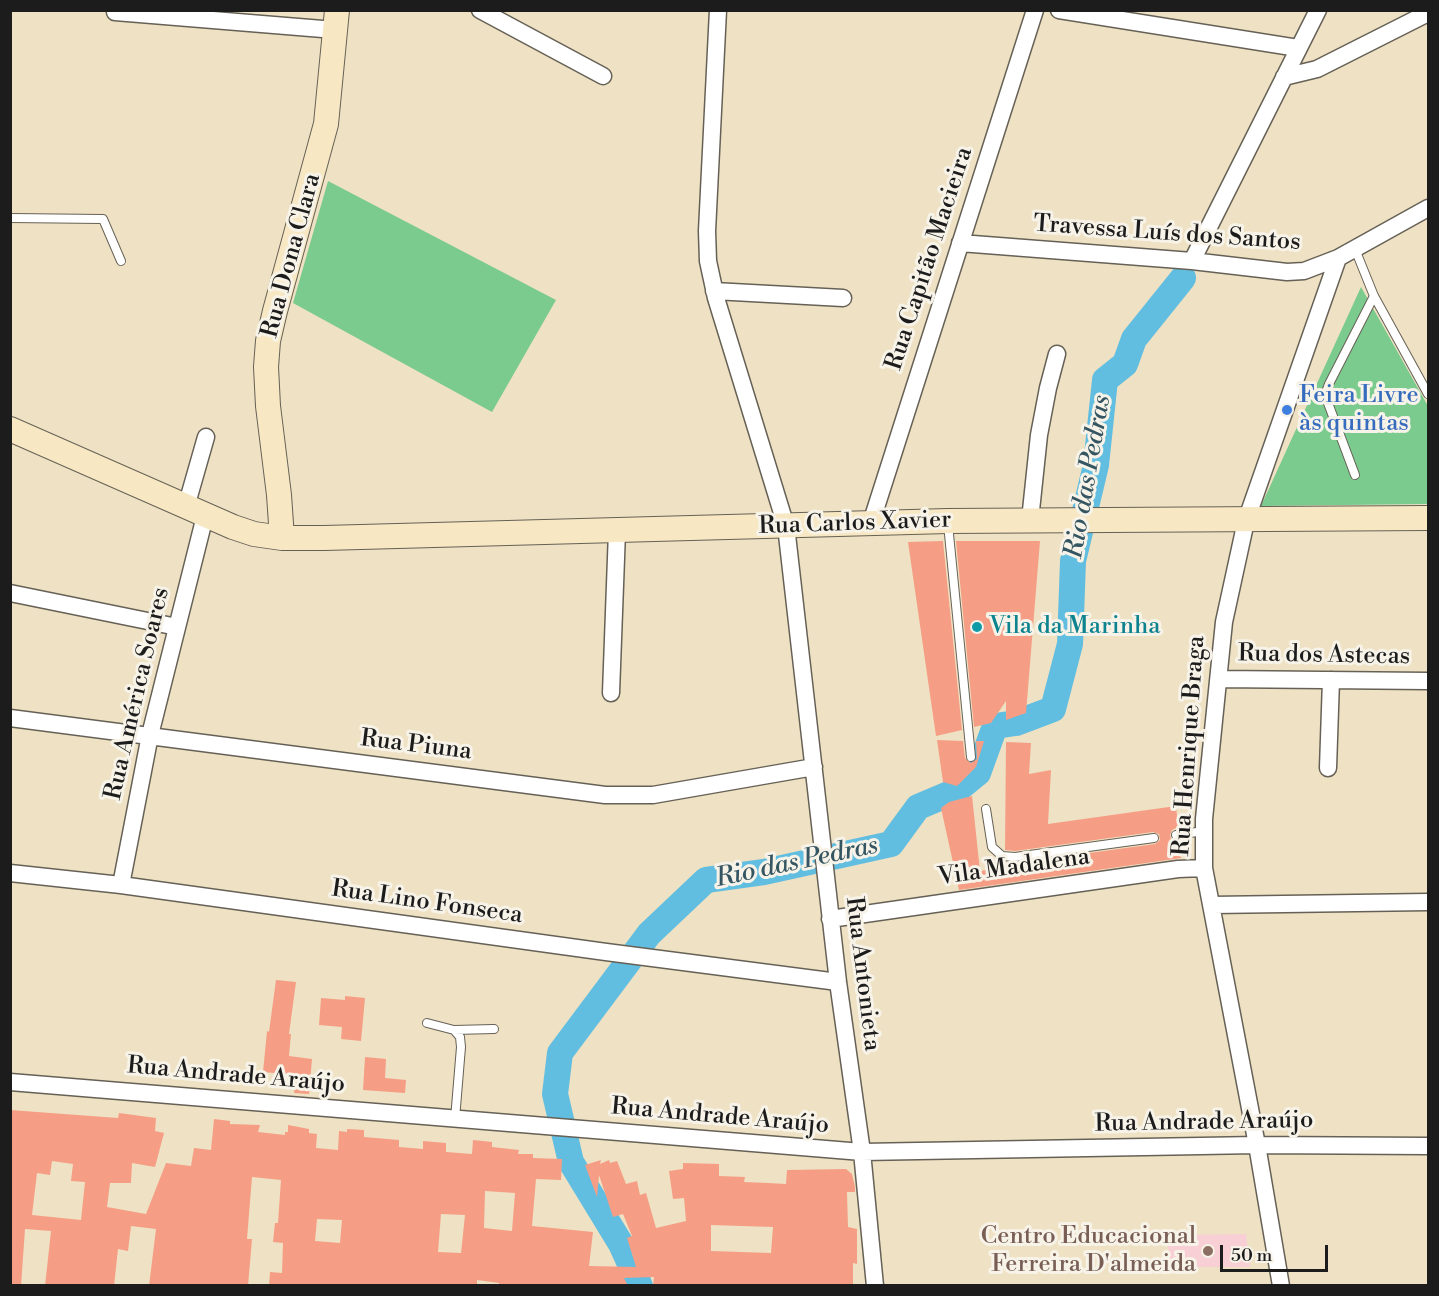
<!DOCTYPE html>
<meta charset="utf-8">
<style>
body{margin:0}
#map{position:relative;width:1439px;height:1296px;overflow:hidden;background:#efe1c3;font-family:"Libre Bodoni",serif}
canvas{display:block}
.frame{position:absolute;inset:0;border:12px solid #1c1c1c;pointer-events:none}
.scale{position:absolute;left:1220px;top:1245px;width:108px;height:27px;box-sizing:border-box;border:3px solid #1c1c1c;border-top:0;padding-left:8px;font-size:18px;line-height:21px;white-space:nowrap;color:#1c1c1c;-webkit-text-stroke:4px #f7f3e8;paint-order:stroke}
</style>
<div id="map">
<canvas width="1439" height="1296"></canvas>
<div class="frame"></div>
<div class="scale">50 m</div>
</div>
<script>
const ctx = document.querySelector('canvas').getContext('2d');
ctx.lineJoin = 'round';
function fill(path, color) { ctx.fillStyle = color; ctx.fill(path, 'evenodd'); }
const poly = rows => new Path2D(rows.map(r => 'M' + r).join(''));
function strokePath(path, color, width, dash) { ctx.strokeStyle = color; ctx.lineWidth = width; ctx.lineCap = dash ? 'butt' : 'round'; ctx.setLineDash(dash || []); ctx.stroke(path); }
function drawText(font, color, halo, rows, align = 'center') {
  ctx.font = font + ' "Libre Bodoni",serif'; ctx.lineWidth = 6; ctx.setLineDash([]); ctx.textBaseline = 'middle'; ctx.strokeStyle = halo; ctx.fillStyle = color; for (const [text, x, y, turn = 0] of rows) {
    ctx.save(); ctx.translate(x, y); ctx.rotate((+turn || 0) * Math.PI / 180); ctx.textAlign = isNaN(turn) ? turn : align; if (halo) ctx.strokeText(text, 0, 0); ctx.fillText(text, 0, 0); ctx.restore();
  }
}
const built = poly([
 [1246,1234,1250,1267,1170,1267,1167,1235]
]);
const green = poly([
 [328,181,556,300,492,412,293,303],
 [1361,287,1428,406,1428,504,1261,506]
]);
const river = poly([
 [640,1286,621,1244,571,1162,555,1094,560,1053,649,934,706,880,764,872,891,844,918,807,956,791,978,773,995,726,1016,723,1053,709,1070,644,1073,561,1096,465,1105,380,1125,364,1134,339,1183,278]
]);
const building = poly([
 [943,541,962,730,936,736,908,542],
 [956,541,1040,541,1026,713,1006,720,1006,701,991,723,974,727],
 [937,740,963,741,965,758,971,763,977,759,976,741,984,741,976,767,957,786,943,782],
 [1006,742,1031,743,1029,774,1051,770,1048,824,1176,806,1178,827,1172,830,1170,835,1171,839,1177,841,1181,858,959,890,941,808,949,802,972,796,980,871,1005,867,1005,863,1016,863,1155,844,1160,840,1159,834,1153,832,1015,851,1005,850],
 [276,980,296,982,289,1034,291,1034,289,1056,312,1059,309,1094,294,1093,296,1075,263,1072,267,1031,269,1032],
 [345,996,365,998,361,1041,341,1039,342,1027,319,1025,321,998,345,1000],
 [365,1057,386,1059,385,1078,406,1080,405,1093,363,1090],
 [10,1110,118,1118,119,1113,156,1118,155,1131,164,1133,155,1167,132,1163,131,1183,110,1183,107,1207,146,1214,166,1163,191,1166,194,1148,211,1150,214,1119,230,1121,230,1124,260,1125,258,1132,285,1135,285,1132,288,1132,288,1125,309,1129,309,1133,317,1134,316,1148,338,1150,339,1131,347,1132,347,1129,364,1130,364,1137,399,1140,399,1147,423,1149,423,1141,446,1143,446,1152,472,1154,473,1140,492,1142,492,1147,519,1150,518,1154,533,1154,533,1158,562,1159,561,1180,536,1179,532,1226,593,1232,589,1266,636,1267,627,1238,632,1236,623,1214,613,1217,599,1175,597,1197,585,1165,601,1160,600,1164,609,1160,610,1163,617,1161,626,1184,637,1181,640,1195,646,1193,656,1228,686,1221,684,1198,673,1199,669,1171,683,1169,683,1163,719,1164,719,1176,745,1177,744,1182,768,1183,786,1184,787,1170,846,1169,852,1174,855,1187,855,1192,847,1192,848,1227,857,1229,857,1264,853,1263,853,1286,653,1286,654,1277,624,1278,628,1286,499,1286,499,1283,477,1280,477,1286,269,1286,270,1272,282,1273,283,1243,273,1242,275,1223,278,1223,281,1180,252,1177,247,1239,252,1239,248,1286,149,1286,156,1229,131,1226,128,1251,118,1249,114,1286,45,1286,51,1231,25,1229,21,1286,10,1286],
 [52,1161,73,1164,71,1181,85,1182,81,1220,32,1215,37,1173,50,1175],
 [485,1191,515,1193,512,1231,484,1228],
 [441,1214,465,1215,461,1253,438,1252],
 [317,1219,342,1220,340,1243,315,1241],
 [711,1225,773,1227,771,1253,711,1251]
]);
const lane = poly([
 [10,218,103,219,121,261],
 [1355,249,1374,296,1428,394],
 [1355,475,1325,395,1329,384,1374,296],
 [948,524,971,757],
 [986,809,992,847,1002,856,1015,857,1154,838],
 [1176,835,1204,831],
 [427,1023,454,1030,460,1037,461,1047,455,1119],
 [454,1030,494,1029]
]);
const street = poly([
 [480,10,603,76],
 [718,10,707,231,708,261,716,298,786,526,838,982,862,1152,875,1286],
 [1059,10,1298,48],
 [115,12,335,30],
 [1284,77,1317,69,1428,13],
 [960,243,1192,261,1287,272,1304,271,1338,258,1428,208],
 [1192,261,1318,10],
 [714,291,843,298],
 [186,507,206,437],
 [1030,520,1039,435,1048,388,1057,354],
 [871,523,1035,10],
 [10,593,177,627],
 [1219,679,1428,681],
 [611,693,617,531],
 [10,718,605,795,653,795,814,767],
 [1328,768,1331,680],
 [10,873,121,885,606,952,838,982],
 [121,885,150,735,205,516],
 [1212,905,1428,902],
 [830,919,1178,869,1204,868],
 [10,1082,862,1152,1257,1145,1428,1146],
 [1281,1286,1257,1145,1204,868,1204,819,1224,622,1246,521,1338,258]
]);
const secondary = poly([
 [10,429,233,527,254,534,282,538,324,538,948,521,1428,518],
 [282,538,279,495,268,406,266,367,268,341,275,311,326,124,337,10]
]);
const markers = [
 [1287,410,6,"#3f7fe0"],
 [977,627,6,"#0f9aa8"],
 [1208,1251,6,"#8d6e63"]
];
const streetNames = [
 ["Travessa Luís dos Santos",1167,234,4],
 ["Rua Dona Clara",292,256,-75],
 ["Rua Capitão Macieira",930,259,-72],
 ["Rua Carlos Xavier",855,524,-2],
 ["Rua dos Astecas",1324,656,1],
 ["Rua América Soares",138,694,-77],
 ["Rua Piuna",416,746,7],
 ["Rua Henrique Braga",1190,746,-86],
 ["Vila Madalena",1014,868,-8],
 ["Rua Lino Fonseca",427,903,8],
 ["Rua Antonieta",862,974,83],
 ["Rua Andrade Araújo",236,1076,5],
 ["Rua Andrade Araújo",720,1117,5],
 ["Rua Andrade Araújo",1204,1123,-1]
];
const shopNames = [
 ["Feira Livre",1299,396],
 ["às quintas",1299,424]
];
const cultureNames = [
 ["Vila da Marinha",989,627]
];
const educationNames = [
 ["Centro Educacional",1196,1237],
 ["Ferreira D'almeida",1196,1265]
];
const waterNames = [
 ["Rio das Pedras",1089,477,-80],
 ["Rio das Pedras",797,863,-12]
];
fill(built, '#f7cfd5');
fill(green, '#7acb8d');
strokePath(river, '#62bee0', 26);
fill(building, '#f59e85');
strokePath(lane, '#666156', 10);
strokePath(street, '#666156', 19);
strokePath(secondary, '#666156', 26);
strokePath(lane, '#fff', 8);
strokePath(street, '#fff', 16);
strokePath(secondary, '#f7e8c3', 24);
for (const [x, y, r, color] of markers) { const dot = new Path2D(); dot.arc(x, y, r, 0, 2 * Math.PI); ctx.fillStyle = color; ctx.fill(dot); strokePath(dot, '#f7f3e8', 2); }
drawText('24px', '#1c1c1c', '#f7f3e8', streetNames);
drawText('24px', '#366cbe', '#f7f3e8', shopNames, 'left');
drawText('24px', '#0d838f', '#f7f3e8', cultureNames, 'left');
drawText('24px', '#785e54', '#f7f3e8', educationNames, 'right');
drawText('italic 26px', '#345561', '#f7f3e8', waterNames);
</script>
